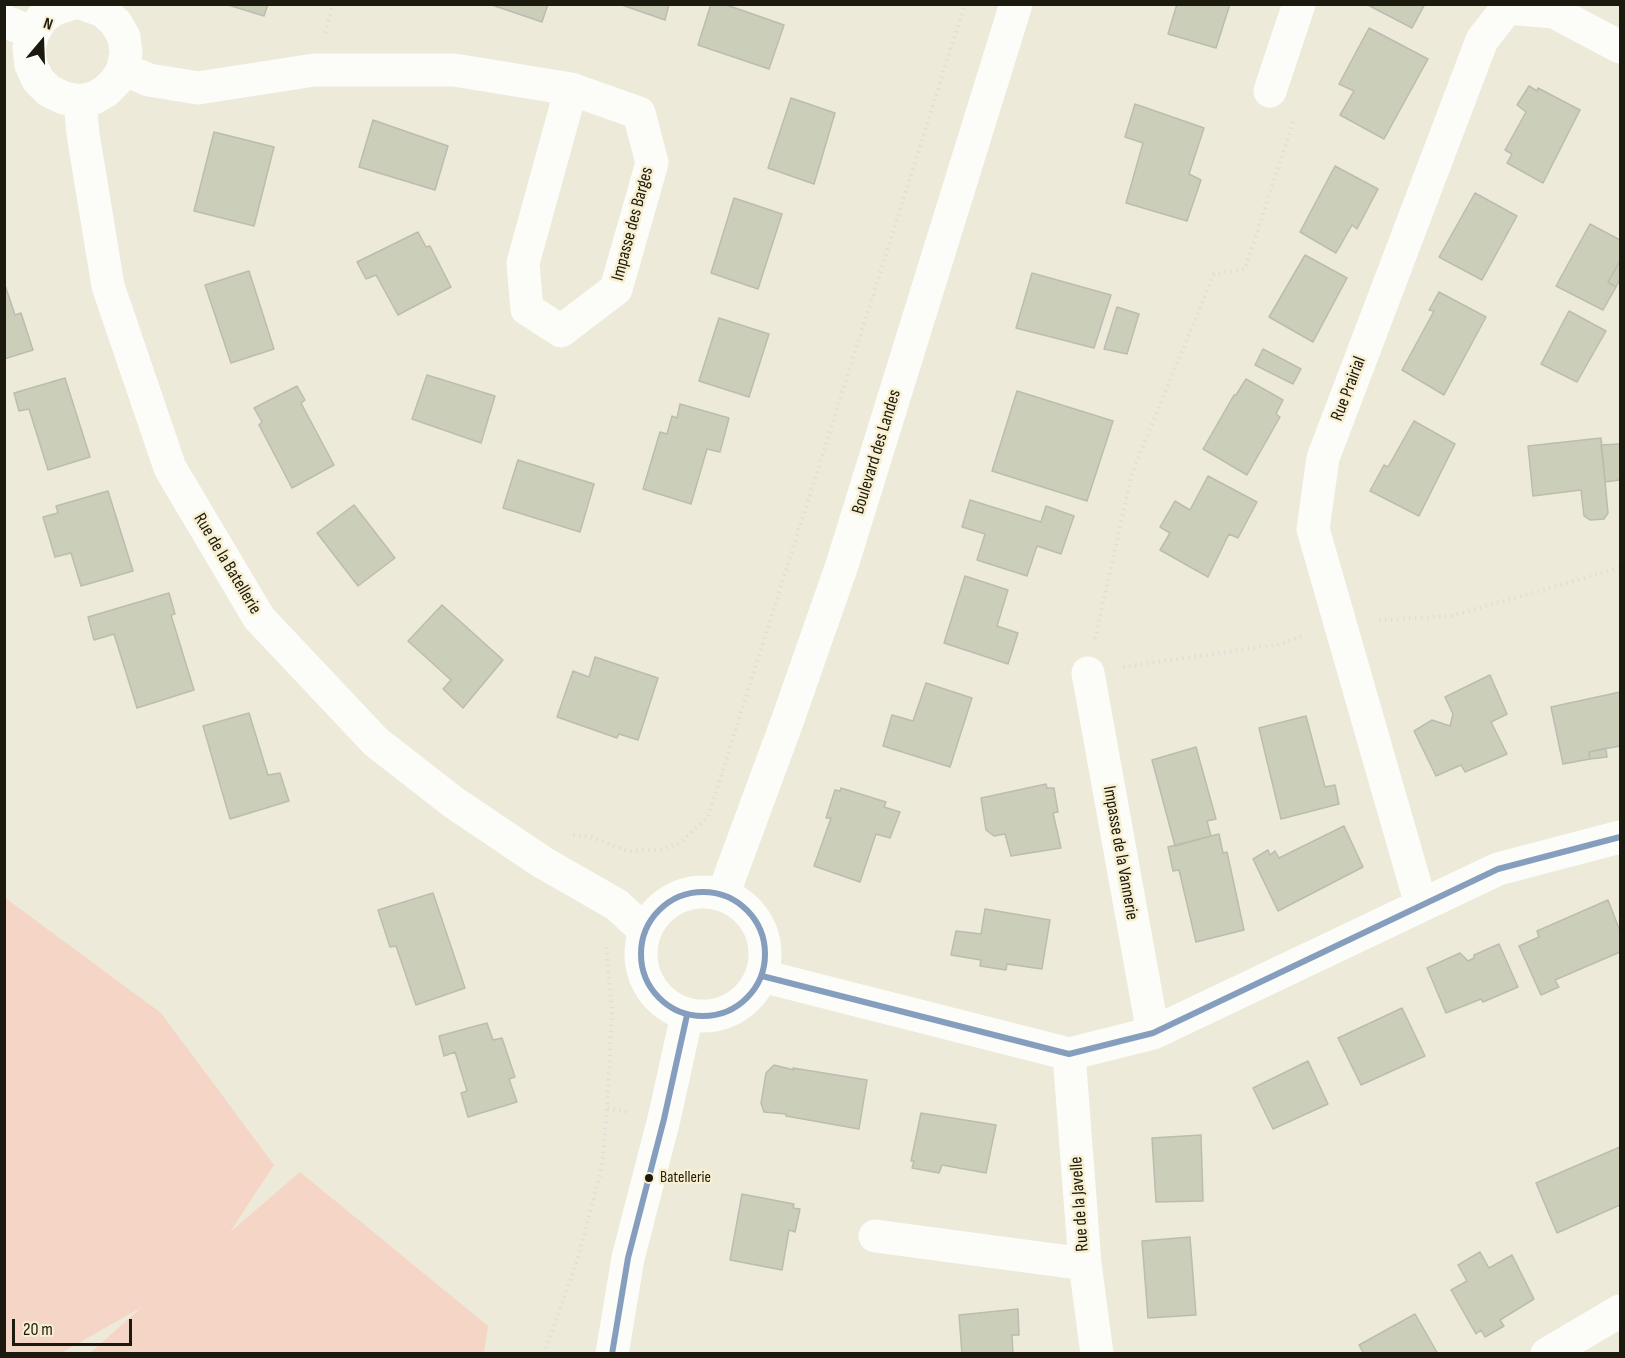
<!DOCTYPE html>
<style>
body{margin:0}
#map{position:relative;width:1625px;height:1358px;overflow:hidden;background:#eeead9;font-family:"Sofia Sans Condensed",sans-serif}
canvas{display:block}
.frame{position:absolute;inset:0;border:6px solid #1c190e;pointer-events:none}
.north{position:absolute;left:12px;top:12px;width:60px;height:60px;-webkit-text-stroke:4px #f7efd0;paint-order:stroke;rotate:19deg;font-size:16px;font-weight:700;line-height:24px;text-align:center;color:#1c190e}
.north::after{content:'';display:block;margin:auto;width:21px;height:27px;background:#1c190e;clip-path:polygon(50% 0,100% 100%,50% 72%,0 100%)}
.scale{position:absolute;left:12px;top:1319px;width:120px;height:27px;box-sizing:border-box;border:3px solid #1c190e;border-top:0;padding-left:8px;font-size:18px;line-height:21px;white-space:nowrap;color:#1c190e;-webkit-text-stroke:4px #f7efd0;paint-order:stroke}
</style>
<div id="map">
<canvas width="1625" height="1358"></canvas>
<div class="frame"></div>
<div class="north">N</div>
<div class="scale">20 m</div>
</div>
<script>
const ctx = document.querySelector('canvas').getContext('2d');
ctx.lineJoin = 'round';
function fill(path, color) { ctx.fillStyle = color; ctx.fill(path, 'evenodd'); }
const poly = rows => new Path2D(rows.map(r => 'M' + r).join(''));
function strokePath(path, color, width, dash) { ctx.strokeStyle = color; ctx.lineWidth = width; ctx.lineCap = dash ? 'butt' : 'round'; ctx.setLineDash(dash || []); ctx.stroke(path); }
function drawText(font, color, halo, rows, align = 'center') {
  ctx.font = font + ' "Sofia Sans Condensed",sans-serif'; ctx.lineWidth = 5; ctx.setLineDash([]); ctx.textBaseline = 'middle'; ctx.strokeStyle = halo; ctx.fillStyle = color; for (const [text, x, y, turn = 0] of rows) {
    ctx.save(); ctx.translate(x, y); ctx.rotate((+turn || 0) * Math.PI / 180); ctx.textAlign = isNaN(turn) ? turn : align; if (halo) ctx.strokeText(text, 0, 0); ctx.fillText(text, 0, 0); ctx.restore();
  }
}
const green = poly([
 [4,897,161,1013,274,1165,230,1232,300,1172,488,1326,484,1353,90,1353,142,1307,61,1353,5,1353]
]);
const building = poly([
 [225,4,268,4,264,16,225,4],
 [489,4,548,4,542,22,489,4],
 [619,4,669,4,665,20,619,4],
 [711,4,724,4,784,25,769,69,698,45,711,4],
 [1177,4,1230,4,1216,48,1168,34,1177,4],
 [1366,4,1425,4,1412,28,1366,4],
 [1369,28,1428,59,1384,139,1340,115,1354,91,1339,84,1369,28],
 [1529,86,1537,91,1538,88,1580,110,1543,183,1507,163,1512,154,1505,150,1526,112,1517,105,1529,86],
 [791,98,835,113,814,184,768,168,791,98],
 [1135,104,1204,128,1189,174,1201,180,1187,221,1126,203,1143,143,1125,137,1135,104],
 [373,120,448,146,435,190,359,167,373,120],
 [214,132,274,147,254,226,194,211,214,132],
 [1335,166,1378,189,1357,229,1352,225,1336,253,1300,232,1335,166],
 [1475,193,1517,216,1482,280,1439,257,1475,193],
 [734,198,782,214,758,289,711,273,734,198],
 [1590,224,1620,240,1620,261,1608,282,1616,287,1603,310,1556,286,1590,224],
 [418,232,426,247,430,246,451,287,398,315,376,275,366,279,357,262,418,232],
 [1305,255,1347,278,1313,342,1269,317,1305,255],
 [1620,261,1620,279,1616,287,1608,282,1620,261],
 [249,271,274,349,231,363,205,285,249,271],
 [1032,273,1111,295,1094,348,1016,328,1032,273],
 [4,282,15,315,21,313,33,350,4,359,4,282],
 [1439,292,1486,317,1444,395,1402,370,1434,311,1429,310,1439,292],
 [1117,307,1139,314,1127,354,1104,349,1117,307],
 [1569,311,1606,331,1577,382,1541,364,1569,311],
 [719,318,769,334,749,397,699,381,719,318],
 [1263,349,1301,369,1293,384,1255,365,1263,349],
 [427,375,495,396,481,443,412,419,427,375],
 [65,378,90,457,48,470,29,409,19,411,14,393,65,378],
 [1246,379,1283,400,1276,414,1280,417,1247,475,1203,449,1234,395,1236,395,1246,379],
 [297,386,305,400,301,403,334,465,292,488,259,425,262,422,254,408,297,386],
 [1017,391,1113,421,1087,501,992,471,1017,391],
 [680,404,729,418,720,452,707,449,691,504,643,489,660,432,667,434,672,416,677,418,680,404],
 [1414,421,1455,444,1419,516,1370,491,1384,465,1388,467,1414,421],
 [1601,438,1608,513,1604,519,1590,520,1584,516,1581,490,1533,496,1528,446,1601,438],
 [1620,444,1620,480,1605,482,1601,445,1620,444],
 [518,460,594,484,580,532,503,508,518,460],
 [1208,476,1257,502,1238,538,1229,534,1208,577,1160,550,1170,533,1160,527,1175,501,1190,510,1208,476],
 [108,491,133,571,81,586,71,553,55,557,43,517,58,513,56,506,108,491],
 [970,500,1041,522,1046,506,1074,516,1061,554,1037,546,1027,576,977,560,985,534,962,527,970,500],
 [354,505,395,558,358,586,317,533,354,505],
 [965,576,1008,590,997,626,1018,633,1008,664,944,643,965,576],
 [169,593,175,614,171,615,194,690,137,708,114,634,94,640,88,617,169,593],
 [442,605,503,660,463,708,443,689,451,680,408,641,442,605],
 [595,657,658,678,638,740,619,734,617,738,557,717,573,671,589,677,595,657],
 [1490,675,1507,714,1491,722,1507,754,1465,772,1461,765,1436,776,1414,731,1432,720,1450,726,1453,714,1445,697,1490,675],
 [926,683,972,698,950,767,883,746,892,715,913,721,926,683],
 [1620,692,1620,746,1589,752,1590,759,1563,764,1551,707,1620,692],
 [249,713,268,775,280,773,289,801,230,819,203,726,249,713],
 [1306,716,1325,787,1335,785,1339,804,1281,819,1259,728,1306,716],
 [1196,747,1216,819,1207,821,1211,836,1175,846,1152,760,1196,747],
 [1606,748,1607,757,1590,759,1589,752,1606,748],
 [1046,784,1047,788,1054,788,1058,812,1053,813,1061,848,1011,856,1005,834,994,836,986,830,981,798,1046,784],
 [841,788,886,802,884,807,900,812,890,838,876,834,860,882,814,866,831,818,826,818,835,790,840,791,841,788],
 [1344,826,1363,867,1278,911,1253,859,1268,850,1270,855,1275,851,1279,858,1344,826],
 [1219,834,1223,853,1227,852,1244,930,1196,942,1179,870,1173,871,1168,847,1219,834],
 [433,893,465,988,416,1005,396,946,390,947,378,910,433,893],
 [1608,900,1620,931,1620,952,1555,980,1559,987,1541,995,1519,946,1539,937,1537,931,1608,900],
 [985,909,1050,920,1042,969,1007,964,1006,970,980,966,981,960,951,955,956,931,981,934,985,909],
 [1499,944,1518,987,1483,1002,1481,999,1446,1013,1427,968,1460,953,1468,961,1474,958,1474,955,1499,944],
 [1402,1008,1425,1056,1361,1085,1338,1038,1402,1008],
 [487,1023,493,1040,502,1038,515,1077,509,1079,517,1102,468,1117,461,1093,467,1091,455,1052,444,1056,439,1036,487,1023],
 [1308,1061,1328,1104,1273,1129,1253,1088,1308,1061],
 [774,1065,794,1070,793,1068,867,1080,859,1129,786,1116,786,1114,764,1112,761,1103,766,1073,774,1065],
 [921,1113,996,1125,986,1173,942,1165,939,1173,912,1168,914,1161,911,1161,921,1113],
 [1201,1135,1203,1201,1156,1202,1152,1138,1201,1135],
 [1620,1147,1620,1205,1557,1233,1536,1183,1620,1147],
 [742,1194,794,1204,793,1208,800,1209,795,1232,789,1230,782,1270,730,1260,742,1194],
 [1190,1237,1196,1315,1148,1318,1142,1241,1190,1237],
 [1480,1252,1489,1268,1512,1255,1534,1299,1500,1320,1504,1326,1485,1337,1481,1330,1476,1334,1451,1290,1467,1281,1458,1265,1480,1252],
 [1018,1309,1019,1335,1012,1335,1013,1354,962,1354,959,1315,1018,1309],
 [1415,1314,1438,1354,1364,1354,1359,1345,1415,1314]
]);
const path = poly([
 [325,33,333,4],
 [1379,620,1451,616,1620,568],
 [1095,639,1132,473,1214,274,1245,269,1294,119],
 [1123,667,1280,644,1305,635],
 [573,835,588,836,628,851,659,850,680,843,708,817,965,4],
 [606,947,612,1009,607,1108,627,1112],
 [544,1354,577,1261,602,1167,607,1108]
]);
const street = poly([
 [70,4,55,9,42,18,33,33,29,48,31,65,38,80,49,91,64,98,80,101,94,98,106,91,116,81,123,69,126,53,124,37,116,23,103,11,83,4],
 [4,21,33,33],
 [123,69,149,80,198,88,314,70,454,70,571,89,639,113,652,163,616,289,561,331,527,309,523,263,571,89],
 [1270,91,1299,4],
 [80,101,83,134,108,286,170,468,259,618,376,742,453,802,542,862,617,905,645,931],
 [1088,673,1153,1033],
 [1421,905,1313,529,1323,458,1482,40,1507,8,1554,12,1620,47],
 [762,976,1069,1054,1153,1033,1498,869,1620,837],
 [1069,1054,1085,1264,1097,1354],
 [875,1236,1085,1264],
 [1547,1354,1620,1311]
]);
const secondary = poly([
 '641 954a62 62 0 1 1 124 0a62 62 0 1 1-124 0Z',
 [723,895,787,722,842,565,1016,4],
 [612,1354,628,1258,664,1119,687,1015]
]);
const bus1 = poly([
 '641 954a62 62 0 1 1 124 0a62 62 0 1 1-124 0Z',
 [762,976,1069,1054,1153,1033,1498,869,1620,837],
 [612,1354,628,1258,664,1119,687,1015]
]);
const markers = [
 [649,1178,5,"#1c190e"]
];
const busNames = [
 ["Batellerie",660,1178]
];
const streetNames = [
 ["Impasse des Barges",633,224,-75],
 ["Rue Prairial",1349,389,-69],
 ["Boulevard des Landes",877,452,-73],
 ["Rue de la Batellerie",227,564,59],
 ["Impasse de la Vannerie",1120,853,80],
 ["Rue de la Javelle",1080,1204,-94]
];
fill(green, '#f5d5c6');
fill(building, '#cbceb8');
strokePath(building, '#bcbcaf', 1.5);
strokePath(path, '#e0ded9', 4, [1.5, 4.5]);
strokePath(street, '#fcfcf9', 33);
strokePath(secondary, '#fcfcf9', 33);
strokePath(bus1, '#869ebe', 6);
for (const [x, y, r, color] of markers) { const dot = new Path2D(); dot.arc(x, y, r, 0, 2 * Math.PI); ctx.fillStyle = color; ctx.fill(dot); strokePath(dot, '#f7efd0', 2); }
drawText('16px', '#1c190e', '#f7efd0', busNames, 'left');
drawText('18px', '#1c190e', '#f7efd0', streetNames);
</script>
